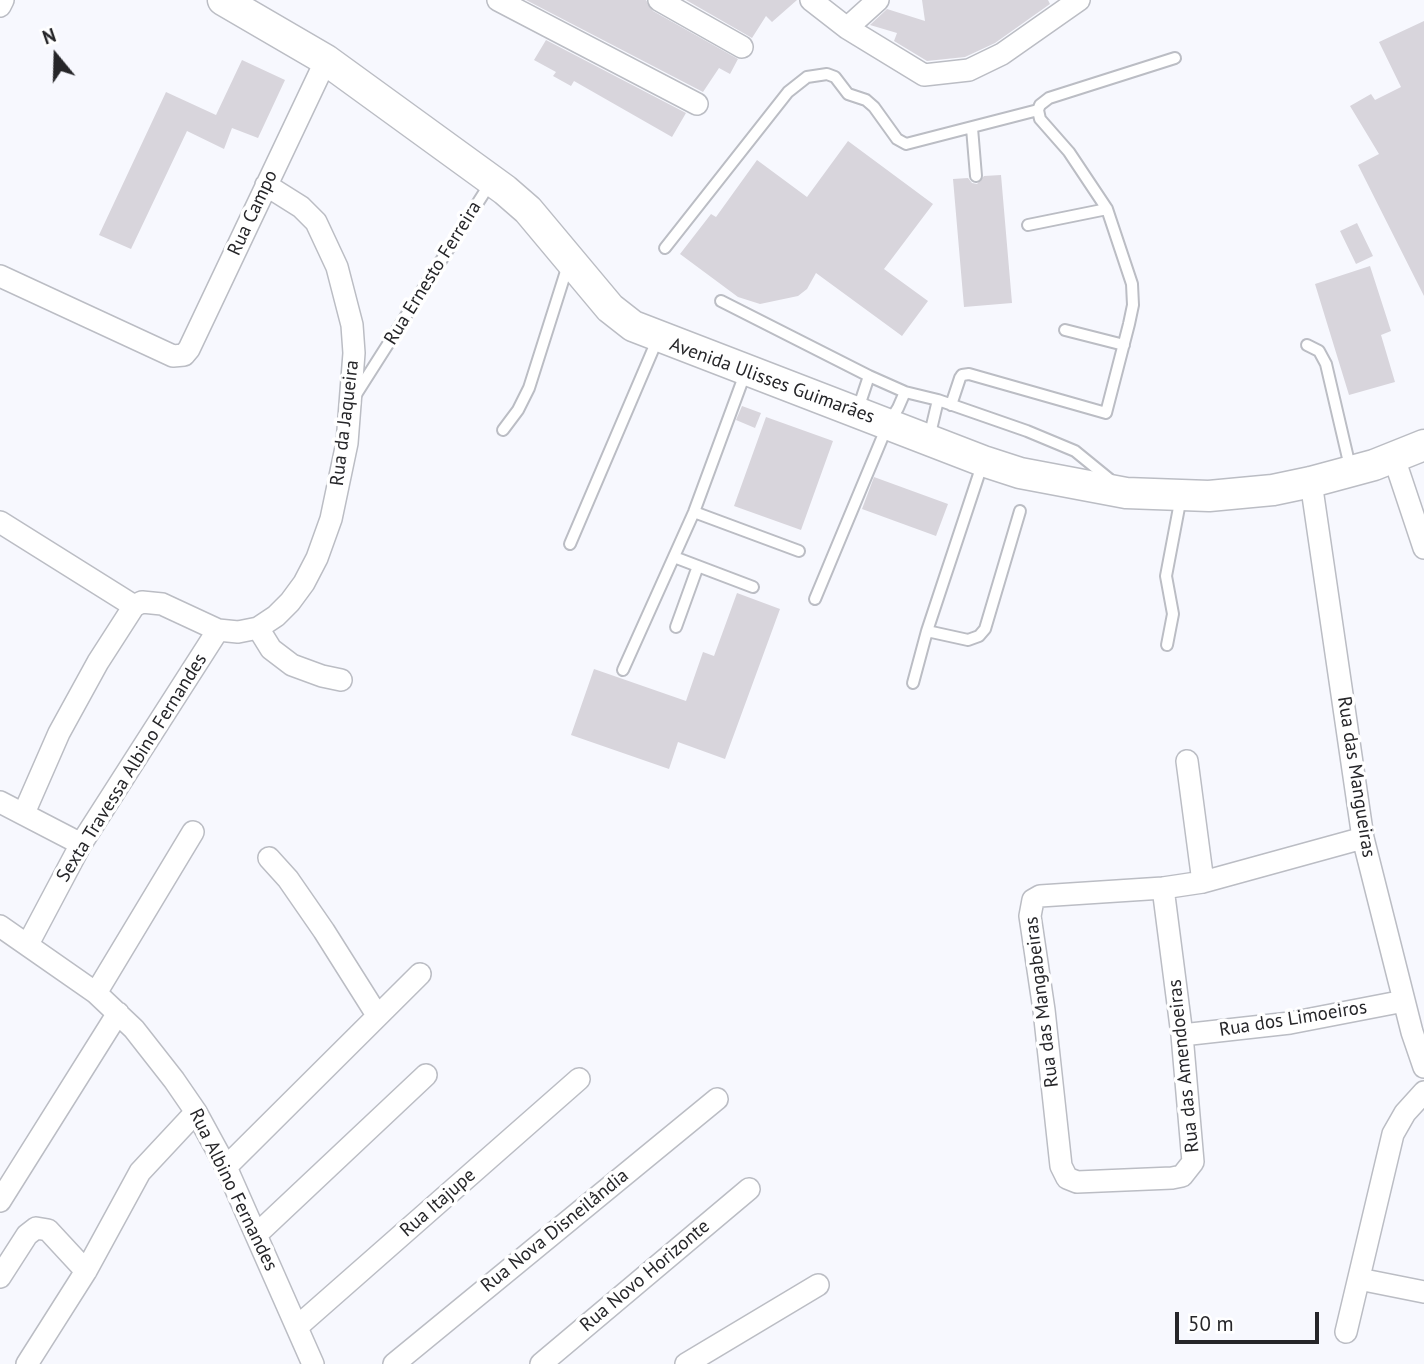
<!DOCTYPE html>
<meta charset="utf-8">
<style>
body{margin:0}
#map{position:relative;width:1424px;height:1364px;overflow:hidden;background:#f7f8fe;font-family:"PT Sans",sans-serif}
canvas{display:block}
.north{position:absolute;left:21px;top:21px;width:70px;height:70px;-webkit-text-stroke:5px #fff;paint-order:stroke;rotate:341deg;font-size:19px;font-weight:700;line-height:28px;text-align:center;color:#262629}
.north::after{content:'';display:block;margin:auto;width:24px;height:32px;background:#262629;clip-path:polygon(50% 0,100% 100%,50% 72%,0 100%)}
.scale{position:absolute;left:1175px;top:1312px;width:144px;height:32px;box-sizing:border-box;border:4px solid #262629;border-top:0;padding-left:9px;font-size:21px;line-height:24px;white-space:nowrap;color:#262629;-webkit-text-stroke:5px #fff;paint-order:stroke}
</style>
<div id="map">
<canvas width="1424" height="1364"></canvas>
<div class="north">N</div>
<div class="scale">50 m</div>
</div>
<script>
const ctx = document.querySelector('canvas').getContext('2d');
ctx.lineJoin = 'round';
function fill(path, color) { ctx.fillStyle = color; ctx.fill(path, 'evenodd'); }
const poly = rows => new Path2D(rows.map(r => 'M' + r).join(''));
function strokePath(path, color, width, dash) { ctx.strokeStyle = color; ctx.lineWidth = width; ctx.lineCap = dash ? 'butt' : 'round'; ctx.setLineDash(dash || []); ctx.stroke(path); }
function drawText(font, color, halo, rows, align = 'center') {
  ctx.font = font + ' "PT Sans",sans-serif'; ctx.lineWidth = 7; ctx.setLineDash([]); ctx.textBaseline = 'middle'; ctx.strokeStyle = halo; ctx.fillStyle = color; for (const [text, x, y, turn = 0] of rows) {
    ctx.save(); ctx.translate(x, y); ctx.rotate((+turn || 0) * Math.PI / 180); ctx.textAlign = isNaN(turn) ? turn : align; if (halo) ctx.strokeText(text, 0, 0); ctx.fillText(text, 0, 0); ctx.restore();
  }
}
const building = poly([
 [526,0,646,0,653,11,738,59,730,74,719,68,703,92],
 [686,0,797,0,772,22,766,16,752,38],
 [922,0,1048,0,1050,4,995,43,965,57,927,61,894,41,897,33,870,25,887,9,925,21],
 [1424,21,1424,296,1358,165,1379,154,1350,106,1371,94,1375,100,1401,87,1379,42],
 [546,40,686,113,672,137,574,81,571,86,553,76,556,72,534,60],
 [242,60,285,80,258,138,232,128,224,149,187,131,131,249,99,235,166,92,216,115],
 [848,141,933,204,884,269,928,301,902,336,816,273,807,289,798,296,760,304,738,297,680,254,711,214,716,217,757,160,807,197],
 [1001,175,1012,303,964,307,953,179,968,178,972,183,977,184,984,176],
 [1357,223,1373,256,1356,264,1340,231],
 [1370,266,1391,331,1381,335,1395,382,1349,395,1315,284],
 [742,406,761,413,755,428,736,420],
 [766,417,833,441,801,530,734,506],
 [874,477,948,504,936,536,862,509],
 [737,593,780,609,725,759,678,742,669,769,571,735,594,669,686,701,703,652,714,656]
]);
const service = poly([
 [972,128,976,176],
 [1028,225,1107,209],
 [665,248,788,92,807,77,827,74,835,77,848,94,866,100,874,107,897,139,906,144,1038,110],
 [721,301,869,376,905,392,938,400,1027,431,1075,451,1113,482],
 [1065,330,1124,345],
 [1307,345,1319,351,1326,364,1351,471],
 [355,396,491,182],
 [951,405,960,378,962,375,969,374,1106,413,1129,324,1133,305,1132,284,1107,209,1069,152,1040,119,1038,110,1040,105,1049,98,1175,58],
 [858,409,869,376],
 [503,430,518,410,529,388,568,265],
 [929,438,938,400],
 [694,512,799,551],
 [570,544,658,338],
 [674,557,753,587],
 [815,599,888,424,898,408,905,392],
 [676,627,698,566],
 [927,631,968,640,979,636,985,629,1020,511],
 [1167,645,1173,614,1166,576,1181,497],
 [623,670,694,512,746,371],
 [913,683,927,631,983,462]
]);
const minor = poly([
 [498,0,697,104],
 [659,0,742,47],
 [811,0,847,28,924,75,969,70,1002,54,1079,0],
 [0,6,3,0],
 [847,28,878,0],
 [0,276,173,356,184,355,189,349,326,60],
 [1394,458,1424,548],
 [1311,482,1363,838,1412,1032,1424,1067],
 [0,522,134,606],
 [258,628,271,649,292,665,322,676,341,680],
 [1187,761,1203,882],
 [0,802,81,844],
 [24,813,59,733,98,662,134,606,142,602,162,604,218,630,238,632,258,628,276,616,290,602,304,583,317,558,331,519,347,443,354,353,352,325,337,267,316,222,301,207,266,185],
 [269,858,288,879,324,931,377,1015],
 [1163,888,1182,1035,1193,1162,1182,1176,1172,1178,1077,1182,1067,1178,1061,1166,1044,1010,1030,916,1033,900,1040,896,1163,888,1203,882,1363,838],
 [0,926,96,993,134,1029,174,1080,196,1112,226,1167,313,1364],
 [28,944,81,844,218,630],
 [96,993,193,832],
 [1182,1035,1290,1023,1404,1001],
 [226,1167,420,974],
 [0,1201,118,1013],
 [257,1234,426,1075],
 [0,1277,27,1235,36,1228,48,1230,86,1271],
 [1359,1279,1424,1292],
 [297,1327,579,1079],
 [1346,1332,1393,1134,1405,1113,1424,1092],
 [27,1364,86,1271,140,1172,196,1112],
 [394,1364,717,1099],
 [541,1364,749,1189],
 [686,1364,818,1285]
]);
const secondary = poly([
 [223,0,326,60,505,190,528,210,610,308,633,326,983,461,1020,473,1126,493,1209,496,1273,490,1311,482,1374,465,1424,445]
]);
const streetNames = [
 ["Rua Campo",253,213,-65],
 ["Rua Ernesto Ferreira",433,273,-58],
 ["Avenida Ulisses Guimarães",772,381,20],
 ["Rua da Jaqueira",345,423,-83],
 ["Sexta Travessa Albino Fernandes",132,768,-58],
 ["Rua das Mangueiras",1356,777,81],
 ["Rua das Mangabeiras",1042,1002,-97],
 ["Rua dos Limoeiros",1293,1019,-9],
 ["Rua das Amendoeiras",1184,1066,-96],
 ["Rua Albino Fernandes",233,1190,64],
 ["Rua Itajupe",438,1203,-41],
 ["Rua Nova Disneilândia",555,1231,-39],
 ["Rua Novo Horizonte",645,1276,-40]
];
fill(building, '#d8d5dc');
strokePath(service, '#bbbdc4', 14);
strokePath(minor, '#bbbdc4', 24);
strokePath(secondary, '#bbbdc4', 33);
strokePath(service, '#fff', 10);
strokePath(minor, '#fff', 21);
strokePath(secondary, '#fff', 30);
drawText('19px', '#262629', '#fff', streetNames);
</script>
